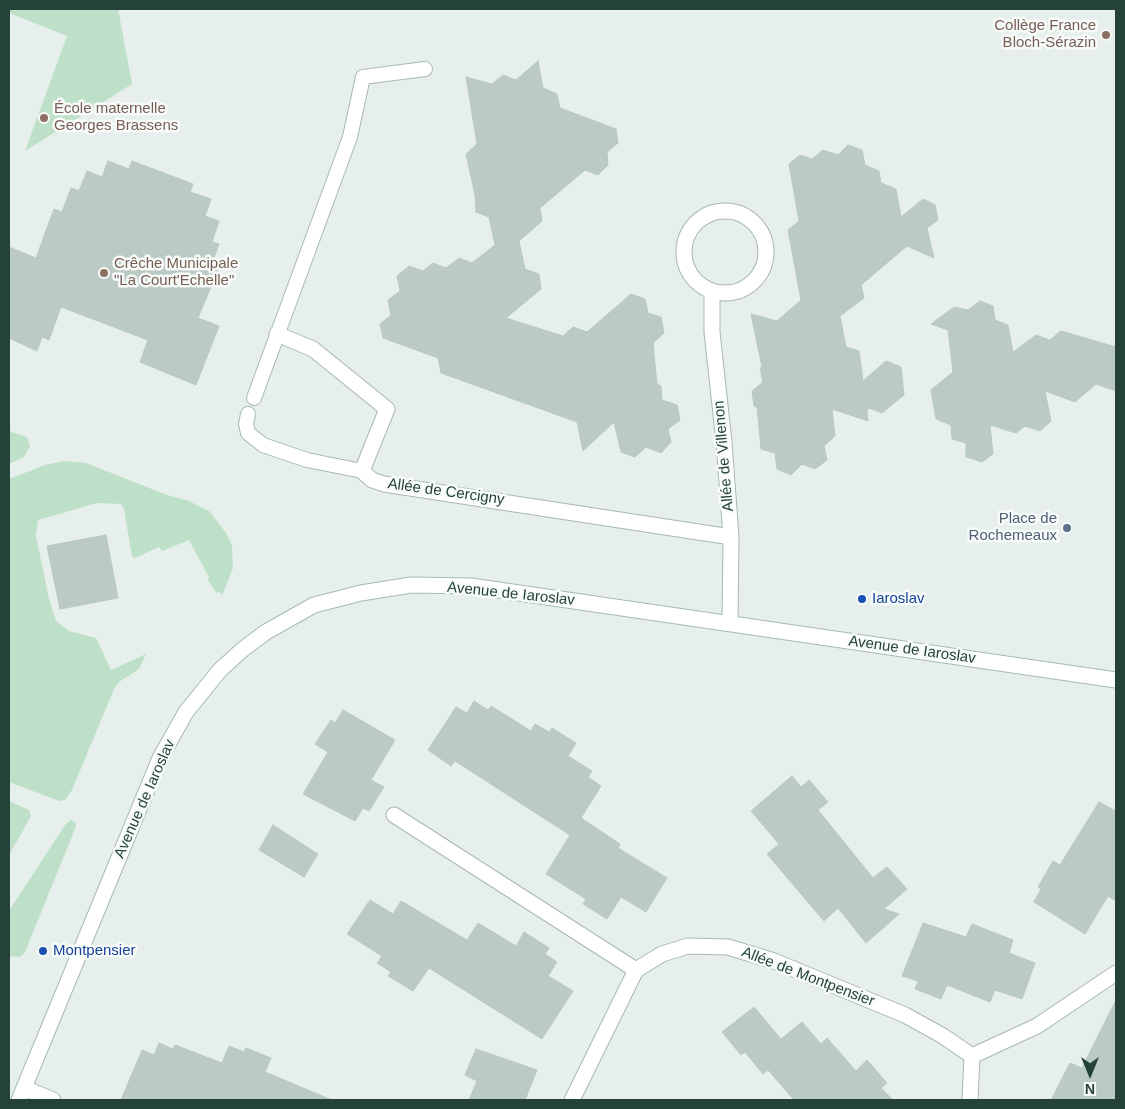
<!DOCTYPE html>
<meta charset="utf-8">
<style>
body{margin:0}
#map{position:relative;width:1125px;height:1109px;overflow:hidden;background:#e6efeb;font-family:Helvetica,sans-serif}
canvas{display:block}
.frame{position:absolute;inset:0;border:10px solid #24423a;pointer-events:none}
.north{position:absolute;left:1065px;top:1049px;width:50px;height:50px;-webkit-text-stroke:4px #f7fbf9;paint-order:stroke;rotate:180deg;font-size:14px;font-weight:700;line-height:20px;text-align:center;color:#24423a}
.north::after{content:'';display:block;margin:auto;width:18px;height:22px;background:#24423a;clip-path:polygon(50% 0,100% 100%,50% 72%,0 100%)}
</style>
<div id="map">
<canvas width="1125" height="1109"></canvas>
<div class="frame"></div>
<div class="north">N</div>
</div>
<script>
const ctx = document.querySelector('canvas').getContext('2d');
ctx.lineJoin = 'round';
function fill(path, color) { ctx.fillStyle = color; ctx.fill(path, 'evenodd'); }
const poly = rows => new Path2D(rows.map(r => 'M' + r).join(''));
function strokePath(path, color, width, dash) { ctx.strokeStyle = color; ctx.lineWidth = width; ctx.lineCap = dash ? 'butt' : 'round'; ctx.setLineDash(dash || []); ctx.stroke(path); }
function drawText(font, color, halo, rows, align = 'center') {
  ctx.font = font + ' Helvetica,sans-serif'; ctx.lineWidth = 5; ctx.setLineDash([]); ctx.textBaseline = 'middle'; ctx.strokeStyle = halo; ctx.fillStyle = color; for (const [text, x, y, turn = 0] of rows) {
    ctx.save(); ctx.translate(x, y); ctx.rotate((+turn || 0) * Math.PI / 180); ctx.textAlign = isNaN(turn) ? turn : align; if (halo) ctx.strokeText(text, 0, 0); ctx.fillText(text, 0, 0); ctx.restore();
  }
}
const green = poly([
 [9,9,118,9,132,84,25,151,67,36,9,13],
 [9,431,27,437,30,446,24,457,9,464],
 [64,461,86,463,167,495,189,501,209,511,227,534,232,546,233,568,222,596,220,592,216,593,208,580,209,577,189,540,162,551,159,547,135,558,132,557,124,509,121,504,97,503,38,520,36,536,49,599,56,621,69,631,96,638,111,670,146,654,139,669,119,682,114,689,72,790,65,800,59,801,9,782,9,479,45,465],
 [9,801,29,810,31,816,9,855],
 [71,820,76,823,75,829,25,952,20,957,9,956,9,911,65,825]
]);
const building = poly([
 [538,61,543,88,557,94,560,108,616,129,618,143,607,152,608,165,598,175,585,170,540,208,542,221,519,241,525,269,539,274,541,289,506,318,563,336,573,327,587,332,631,294,645,299,648,313,661,317,664,333,653,343,657,384,661,386,662,400,677,405,680,420,668,429,671,442,661,453,646,447,635,457,621,452,614,422,583,451,577,422,441,373,438,358,383,338,380,324,391,315,388,300,400,291,397,276,409,266,423,271,433,263,446,268,459,258,472,263,495,245,489,217,476,212,475,195,466,154,477,144,466,77,492,84,503,75,516,80,538,61],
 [848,145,862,150,865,165,879,171,881,183,896,189,901,217,923,199,935,205,938,220,927,228,934,258,907,246,861,285,864,298,840,316,846,347,859,351,863,381,886,361,901,367,904,395,882,413,869,408,867,410,868,421,832,409,835,436,824,446,827,460,815,469,802,464,791,475,777,469,775,453,761,449,757,407,754,406,752,391,763,382,760,368,762,367,751,314,777,321,801,300,788,230,799,221,789,164,800,155,812,159,823,150,838,155,848,145],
 [108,161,129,169,132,161,193,184,190,192,211,199,205,216,219,221,212,242,219,244,210,268,218,270,198,318,219,326,196,385,140,362,148,340,61,307,49,340,42,337,37,351,9,338,9,247,36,258,54,209,62,212,71,188,79,191,87,171,102,177,108,161],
 [980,301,993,306,995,320,1008,325,1013,352,1036,335,1050,340,1061,331,1116,347,1116,391,1096,384,1075,402,1045,391,1051,421,1040,431,1025,426,1016,433,990,425,993,454,982,462,966,457,966,443,952,439,951,425,936,419,931,390,953,372,948,330,931,324,954,307,968,310,980,301],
 [106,535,118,598,60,609,47,546,106,535],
 [474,701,488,710,491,706,531,731,535,724,549,732,552,728,576,743,568,756,592,771,588,777,601,786,581,818,620,844,618,848,667,878,646,912,621,897,607,919,583,904,586,899,546,874,570,835,455,761,451,766,428,750,456,707,467,713,474,701],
 [343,710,395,740,371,780,384,787,369,811,363,808,355,821,303,794,328,752,315,744,331,720,335,723,343,710],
 [792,776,801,787,809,780,828,802,818,810,873,878,887,867,907,889,884,909,899,914,866,943,838,908,824,921,767,854,779,844,751,811,792,776],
 [1099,802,1116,811,1116,901,1108,896,1085,934,1034,902,1041,889,1038,887,1053,861,1060,865,1099,802],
 [273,825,318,854,304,877,259,850,273,825],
 [370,900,393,914,401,901,467,940,478,923,516,946,524,932,549,948,545,954,557,962,548,976,573,991,542,1039,429,968,413,991,388,976,391,972,377,963,382,956,347,934,370,900],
 [923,923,966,937,972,924,1013,940,1009,953,1035,963,1022,999,995,990,990,1002,947,985,941,999,915,989,918,981,902,976,923,923],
 [1116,1000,1116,1100,1051,1100,1070,1063,1082,1068,1116,1000],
 [754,1007,781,1039,802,1022,821,1044,827,1038,856,1071,867,1060,887,1083,881,1088,893,1100,794,1100,768,1070,763,1074,745,1052,741,1055,722,1032,754,1007],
 [159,1043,173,1049,175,1045,222,1063,229,1046,244,1052,246,1048,271,1058,265,1072,332,1100,121,1100,142,1050,154,1055,159,1043],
 [476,1049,537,1070,525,1100,469,1100,477,1081,465,1075,476,1049]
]);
const lane = poly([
 [254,398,350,137,363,77,425,69],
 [248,414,246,424,248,433,263,445,307,460,362,471]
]);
const street = poly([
 '684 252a41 41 0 1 1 82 0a41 41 0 1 1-82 0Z',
 [712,291,712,332,724,442,731,537,730,622],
 [277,334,313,349,387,409,362,471,372,480,384,484,731,537],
 [394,815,636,970],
 [24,1088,53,1100],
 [572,1100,636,970,662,954,688,946,728,947,774,961,905,1015,943,1036,972,1056],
 [970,1100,972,1056,1037,1026,1116,973]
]);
const secondary = poly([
 [19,1100,160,758,186,712,220,670,242,650,266,632,314,605,361,593,411,585,471,586,1116,680]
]);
const markers = [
 [1106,35,5,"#8d6e63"],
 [44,118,5,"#8d6e63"],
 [104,273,5,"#8d6e63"],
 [1067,528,5,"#5c6f8a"],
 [862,599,5,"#1a4fb4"],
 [43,951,5,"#1a4fb4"]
];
const educationNames = [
 ["Collège France",1096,26,"right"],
 ["Bloch-Sérazin",1096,43,"right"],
 ["École maternelle",54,109],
 ["Georges Brassens",54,126],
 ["Crêche Municipale",114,264],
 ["\"La Court'Echelle\"",114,281]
];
const streetNames = [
 ["Allée de Villenon",724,456,-95],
 ["Allée de Cercigny",446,492,8],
 ["Avenue de Iaroslav",511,594,6],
 ["Avenue de Iaroslav",912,650,8],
 ["Avenue de Iaroslav",145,799,-66],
 ["Allée de Montpensier",808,977,21]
];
const serviceNames = [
 ["Place de",1057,519],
 ["Rochemeaux",1057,536]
];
const transitNames = [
 ["Iaroslav",872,599],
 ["Montpensier",53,951]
];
fill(green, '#bfe0c8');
fill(building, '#bbcac4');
strokePath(building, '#b8c9c2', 1);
strokePath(lane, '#a8b8b2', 16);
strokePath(street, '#a8b8b2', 17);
strokePath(secondary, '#a4bbb3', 17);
strokePath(lane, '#fff', 14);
strokePath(street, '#fff', 15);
strokePath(secondary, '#fff', 15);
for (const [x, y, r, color] of markers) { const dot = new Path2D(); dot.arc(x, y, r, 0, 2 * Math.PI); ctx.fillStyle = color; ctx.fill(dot); strokePath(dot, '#f7fbf9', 2); }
drawText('15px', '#785e54', '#f7fbf9', educationNames, 'left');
drawText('15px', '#24423a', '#f7fbf9', streetNames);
drawText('15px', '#4e5e75', '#f7fbf9', serviceNames, 'right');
drawText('15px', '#164399', '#f7fbf9', transitNames, 'left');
</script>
